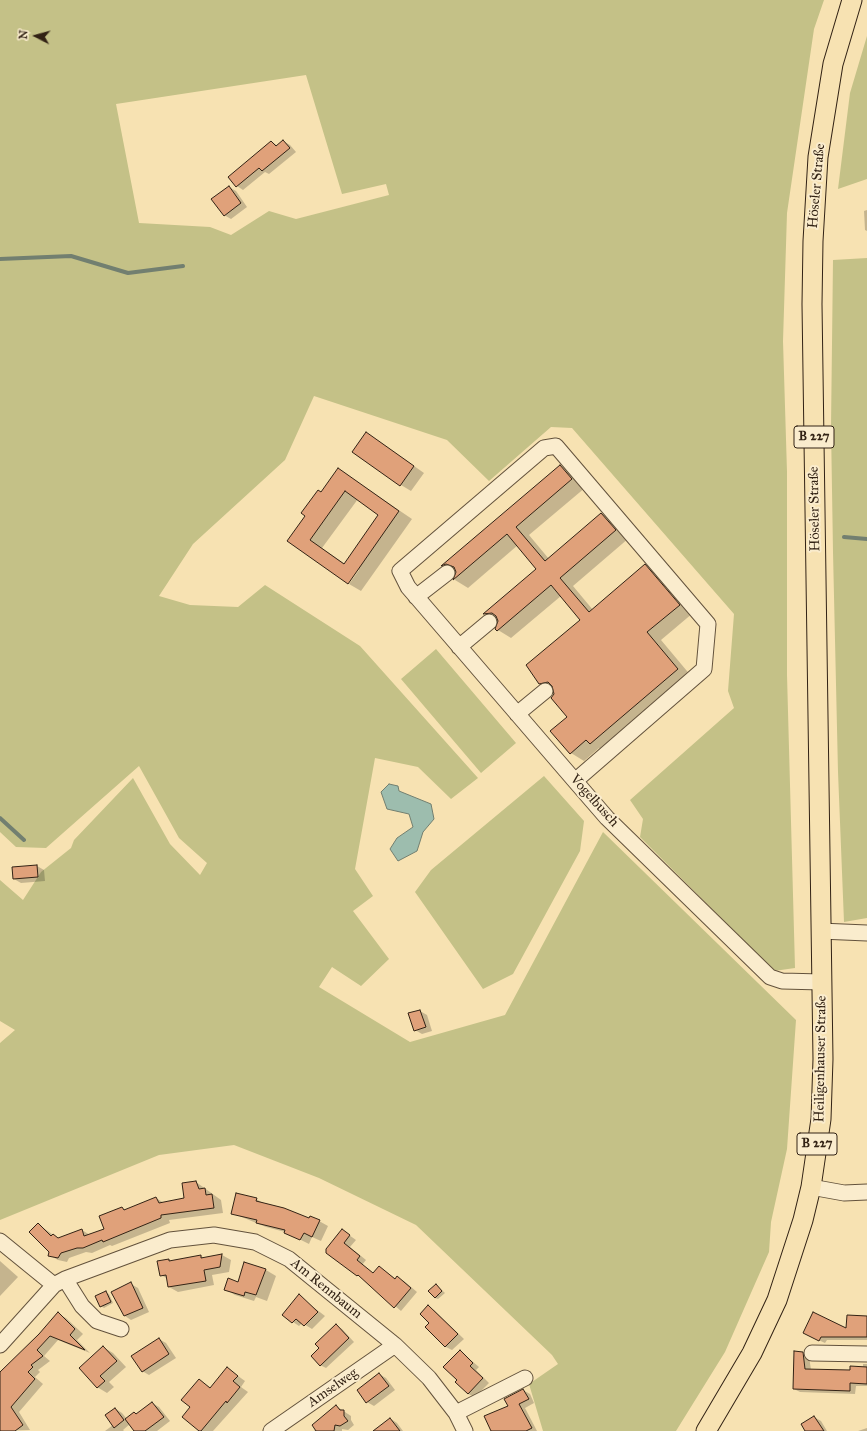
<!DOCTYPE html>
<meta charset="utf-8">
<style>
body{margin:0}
#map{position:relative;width:867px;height:1431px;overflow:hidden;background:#f7e2b2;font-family:"IM FELL Great Primer",serif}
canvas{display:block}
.north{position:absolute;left:16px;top:16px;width:40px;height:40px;-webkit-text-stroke:3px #faeccd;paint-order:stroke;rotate:276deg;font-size:11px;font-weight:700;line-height:16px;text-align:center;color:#322214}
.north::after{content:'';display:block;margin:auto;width:14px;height:18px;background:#322214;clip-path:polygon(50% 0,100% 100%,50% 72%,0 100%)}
</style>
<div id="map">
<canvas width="867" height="1431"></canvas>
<div class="north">N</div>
</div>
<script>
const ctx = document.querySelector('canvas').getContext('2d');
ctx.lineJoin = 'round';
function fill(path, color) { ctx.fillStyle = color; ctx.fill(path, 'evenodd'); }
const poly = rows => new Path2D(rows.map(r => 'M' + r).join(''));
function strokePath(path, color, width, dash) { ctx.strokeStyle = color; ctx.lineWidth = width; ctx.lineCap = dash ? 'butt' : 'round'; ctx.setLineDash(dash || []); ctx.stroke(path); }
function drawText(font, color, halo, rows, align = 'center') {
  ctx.font = font + ' "IM FELL Great Primer",serif'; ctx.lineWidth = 4; ctx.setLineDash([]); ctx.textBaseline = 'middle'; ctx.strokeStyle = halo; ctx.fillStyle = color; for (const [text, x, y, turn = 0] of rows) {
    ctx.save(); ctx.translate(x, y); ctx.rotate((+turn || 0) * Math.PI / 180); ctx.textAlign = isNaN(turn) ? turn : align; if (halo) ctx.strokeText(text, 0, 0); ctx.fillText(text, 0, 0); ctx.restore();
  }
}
const green = poly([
 [0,0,824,0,814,29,787,213,783,341,787,472,787,675,795,968,774,971,640,837,643,819,630,800,734,708,728,691,734,614,572,428,551,427,489,481,447,440,314,396,285,460,193,544,159,596,190,605,238,607,265,585,360,646,478,778,451,799,418,767,375,758,355,869,373,896,353,911,389,959,361,986,332,967,319,987,410,1042,505,1015,603,832,796,1020,787,1149,771,1222,769,1252,725,1352,676,1431,543,1431,529,1384,558,1364,552,1355,416,1225,319,1178,234,1145,159,1155,0,1220,0,1043,15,1030,0,1021,0,880,23,900,41,872,71,848,74,840,133,778,170,844,200,875,207,863,179,838,139,766,46,848,16,847,0,832],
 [306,75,342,194,386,184,389,195,296,219,269,211,231,235,210,227,139,223,116,104],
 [867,36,867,179,838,189,850,93],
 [867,258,867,918,844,922,838,772,833,552,831,427,833,260],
 [436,649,516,743,481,773,401,679],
 [544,776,584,821,580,851,513,974,483,989,415,892,431,870]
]);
const water = poly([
 [389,784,398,786,399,791,431,804,434,819,423,832,417,851,398,861,390,849,397,838,413,827,409,814,387,809,381,792,389,784]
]);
const shadow = poly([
 [283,141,290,145,296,152,269,174,265,172,243,190,237,186,272,142,278,146],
 [229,187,236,191,247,207,231,219,224,215],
 [867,210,867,231,865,230,864,211],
 [377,440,424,473,411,491,401,485],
 [560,466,574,474,586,487,529,535,549,559,602,514,615,522,629,538,573,586,593,610,645,565,659,573,693,613,661,640,692,677,605,751,599,748,584,761,571,753,568,717,554,692,540,683,581,620,561,596,511,638,498,630,498,622,484,614,538,569,518,545,468,588,455,580,457,573,443,565],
 [338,469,412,519,361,591,349,584,359,570,288,541],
 [358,499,380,514,345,564,322,548],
 [37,866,44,870,45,881,21,883,14,879,13,868],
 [420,1011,427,1015,432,1031,422,1034,415,1030],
 [196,1182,221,1200,223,1213,169,1220,170,1223,112,1246,110,1245,92,1253,86,1252,69,1258,67,1262,58,1260,49,1255,50,1252,38,1224,59,1239,82,1230,90,1235,105,1229,122,1208,126,1210,156,1198,164,1203,185,1199],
 [256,1199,265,1204,309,1220,319,1221,328,1226,321,1241,312,1237,309,1244,285,1232,266,1227,232,1213],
 [342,1230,356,1240,350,1247,366,1260,362,1265,374,1274,379,1267,396,1279,397,1277,404,1281,417,1292,401,1311,365,1280,327,1252],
 [222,1255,231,1260,229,1272,212,1275,214,1285,178,1292,169,1287,168,1279,161,1275,169,1260,171,1262,201,1256,204,1258],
 [0,1261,18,1277,0,1296],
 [245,1263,266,1270,276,1276,267,1301,256,1297,254,1301,235,1295,225,1289,239,1283],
 [131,1284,138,1288,149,1312,131,1320,125,1316],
 [436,1285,445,1293,438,1299,435,1298],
 [106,1293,109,1294,113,1303,104,1308,101,1306],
 [299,1296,325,1316,312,1329,302,1323,299,1326,293,1322],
 [428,1307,434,1310,464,1339,452,1350,446,1347,426,1327,431,1323],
 [58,1314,66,1318,83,1334,77,1340,90,1353,58,1340,44,1356,50,1361,38,1370,40,1372,35,1377,43,1384,19,1412,30,1430,0,1431,0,1385],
 [867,1317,867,1340,827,1340,825,1343,810,1336,847,1330],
 [336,1325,342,1329,354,1342,326,1368,320,1365,321,1348],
 [159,1339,166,1343,176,1358,149,1375,142,1371],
 [103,1347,113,1353,126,1367,109,1382,114,1387,107,1393,97,1387],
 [460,1351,479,1367,476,1370,489,1383,475,1397,468,1394,458,1380],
 [803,1353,809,1356,811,1370,851,1371,863,1368,863,1364,867,1364,867,1386,856,1386,855,1394,800,1392,794,1389],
 [227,1368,245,1381,241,1387,248,1392,213,1431,200,1431,192,1407,199,1380,211,1388],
 [379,1374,386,1378,395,1390,374,1406,367,1402],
 [523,1390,530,1394,534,1403,525,1408,537,1431,492,1431],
 [152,1403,159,1407,170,1421,157,1431,136,1431,130,1424,123,1430,124,1431,105,1431,113,1425,107,1416,116,1409,122,1413,127,1419,135,1413,137,1414],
 [336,1406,351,1416,351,1420,354,1425,348,1430,342,1429,342,1431,314,1431,316,1429,313,1425],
 [814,1417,821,1421,827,1431,806,1431],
 [391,1419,397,1423,403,1431,375,1431],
 [867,1428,867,1431,858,1431]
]);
const stream = poly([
 [0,259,71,256,128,273,183,266],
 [844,537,867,539],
 [0,818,24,840]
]);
const building = poly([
 [283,140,290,148,262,171,259,168,236,187,228,177,271,141,276,146,283,140],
 [229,186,241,203,224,216,211,199,229,186],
 [366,432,414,466,400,486,352,452,366,432],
 [560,465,572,479,516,527,545,561,601,513,616,530,560,578,589,612,645,564,680,605,647,632,678,669,590,744,586,740,570,754,550,731,567,717,551,698,554,694,552,686,548,682,539,684,526,665,580,620,551,585,497,631,495,629,498,621,496,616,492,613,483,614,536,569,507,534,453,580,456,572,454,567,446,564,441,566,560,465],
 [338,468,399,511,348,584,287,541,305,516,301,513,318,490,321,492,338,468],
 [345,491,378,515,344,564,310,540,345,491],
 [37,865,38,877,13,879,12,867,37,865],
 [420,1010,426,1027,414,1031,408,1013,420,1010],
 [196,1181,199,1189,205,1188,206,1195,212,1194,214,1208,161,1215,161,1218,103,1242,102,1240,83,1248,77,1248,61,1253,58,1258,48,1256,49,1252,29,1232,38,1223,51,1236,53,1234,58,1238,82,1229,84,1236,104,1229,99,1216,122,1207,124,1210,156,1197,159,1203,184,1198,182,1183,196,1181],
 [236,1193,257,1198,256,1201,284,1208,309,1218,310,1216,320,1220,312,1237,304,1233,300,1240,284,1233,285,1230,256,1223,257,1220,231,1214,236,1193],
 [342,1229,350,1235,344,1243,360,1256,357,1260,373,1273,379,1266,395,1279,397,1276,411,1288,394,1308,358,1275,357,1276,326,1253,326,1249,342,1229],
 [222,1254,220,1267,204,1270,206,1281,168,1287,166,1275,160,1276,157,1261,169,1259,169,1261,201,1255,201,1258,222,1254],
 [244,1262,266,1269,256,1295,245,1292,244,1296,224,1290,228,1278,238,1282,244,1262],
 [131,1282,143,1308,124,1316,111,1292,131,1282],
 [436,1284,442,1291,435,1298,428,1291,436,1284],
 [106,1291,111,1302,100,1307,95,1296,106,1291],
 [299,1294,318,1312,304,1326,296,1319,292,1323,282,1315,299,1294],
 [428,1305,458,1334,445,1347,425,1327,429,1323,420,1314,428,1305],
 [58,1312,75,1329,70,1335,85,1350,50,1336,37,1350,43,1356,31,1365,33,1367,28,1372,35,1379,11,1407,23,1425,15,1431,0,1431,0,1372,39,1334,58,1312],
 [813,1312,846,1328,847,1315,867,1316,867,1337,821,1337,819,1341,803,1333,813,1312],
 [336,1324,349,1338,320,1366,311,1356,319,1348,315,1344,336,1324],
 [159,1338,169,1354,142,1372,131,1356,159,1338],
 [103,1346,117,1361,100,1376,105,1381,97,1388,79,1368,103,1346],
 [460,1350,473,1363,470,1366,483,1378,468,1394,455,1382,457,1380,443,1367,460,1350],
 [794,1351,803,1352,805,1369,850,1370,850,1366,867,1367,867,1384,850,1383,850,1391,793,1389,794,1351],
 [227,1367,238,1376,233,1381,240,1387,227,1403,226,1401,201,1431,199,1431,182,1417,190,1407,181,1400,199,1379,210,1388,227,1367],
 [379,1373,389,1386,366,1403,357,1390,379,1373],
 [523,1389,529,1399,519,1404,532,1428,526,1431,491,1431,484,1416,508,1406,504,1399,523,1389],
 [152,1402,164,1417,145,1431,134,1431,125,1419,134,1412,136,1414,152,1402],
 [336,1405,340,1410,344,1410,344,1416,348,1421,340,1426,335,1425,334,1431,316,1431,312,1425,336,1405],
 [115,1408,124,1420,114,1428,105,1415,115,1408],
 [814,1416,824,1431,805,1431,801,1424,814,1416],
 [390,1418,400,1431,373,1431,390,1418]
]);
const minor = poly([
 [416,597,447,573],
 [459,647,489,622],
 [517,714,545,691],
 [575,781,704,669,708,624,556,446,544,448,400,571,408,587,575,781,607,818,770,977,782,981,822,982],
 [820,931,867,933],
 [811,1187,844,1193,867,1192],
 [0,1241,54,1285],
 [65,1279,82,1306,97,1321,121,1329],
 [0,1345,54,1285,65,1279,170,1240,214,1235,255,1242,289,1259,395,1345,429,1378,456,1413,465,1431],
 [812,1353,867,1354],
 [456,1413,525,1378],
 [271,1431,395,1345]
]);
const major = poly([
 [706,1431,752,1353,777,1300,803,1220,811,1187,821,1119,823,1059,812,304,813,241,818,157,833,64,852,0]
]);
const shields = [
 [814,437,40],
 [817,1144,40]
];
const shieldNames = [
 ["B 227",814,437],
 ["B 227",817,1144]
];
const streetNames = [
 ["Höseler Straße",817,186,-85],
 ["Höseler Straße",815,509,-91],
 ["Vogelbusch",594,801,48],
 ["Heiligenhauser Straße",821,1059,-89],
 ["Am Rennbaum",326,1289,39],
 ["Amselweg",333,1388,-35]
];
fill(green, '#c4c187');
fill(water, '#9dbdae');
strokePath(water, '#727f70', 1);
fill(shadow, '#0003');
strokePath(stream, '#727f70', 4);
fill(building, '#e0a17a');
strokePath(building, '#322214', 1);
strokePath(minor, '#63523c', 17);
strokePath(major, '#322214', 21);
strokePath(minor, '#faeccd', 15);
strokePath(major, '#f7e2b2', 19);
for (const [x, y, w] of shields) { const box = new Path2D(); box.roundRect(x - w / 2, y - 11, w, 22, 3); ctx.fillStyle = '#faeccd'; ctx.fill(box); strokePath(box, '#322214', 1); }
drawText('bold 13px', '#322214', null, shieldNames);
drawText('14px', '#322214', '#faeccd', streetNames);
</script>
